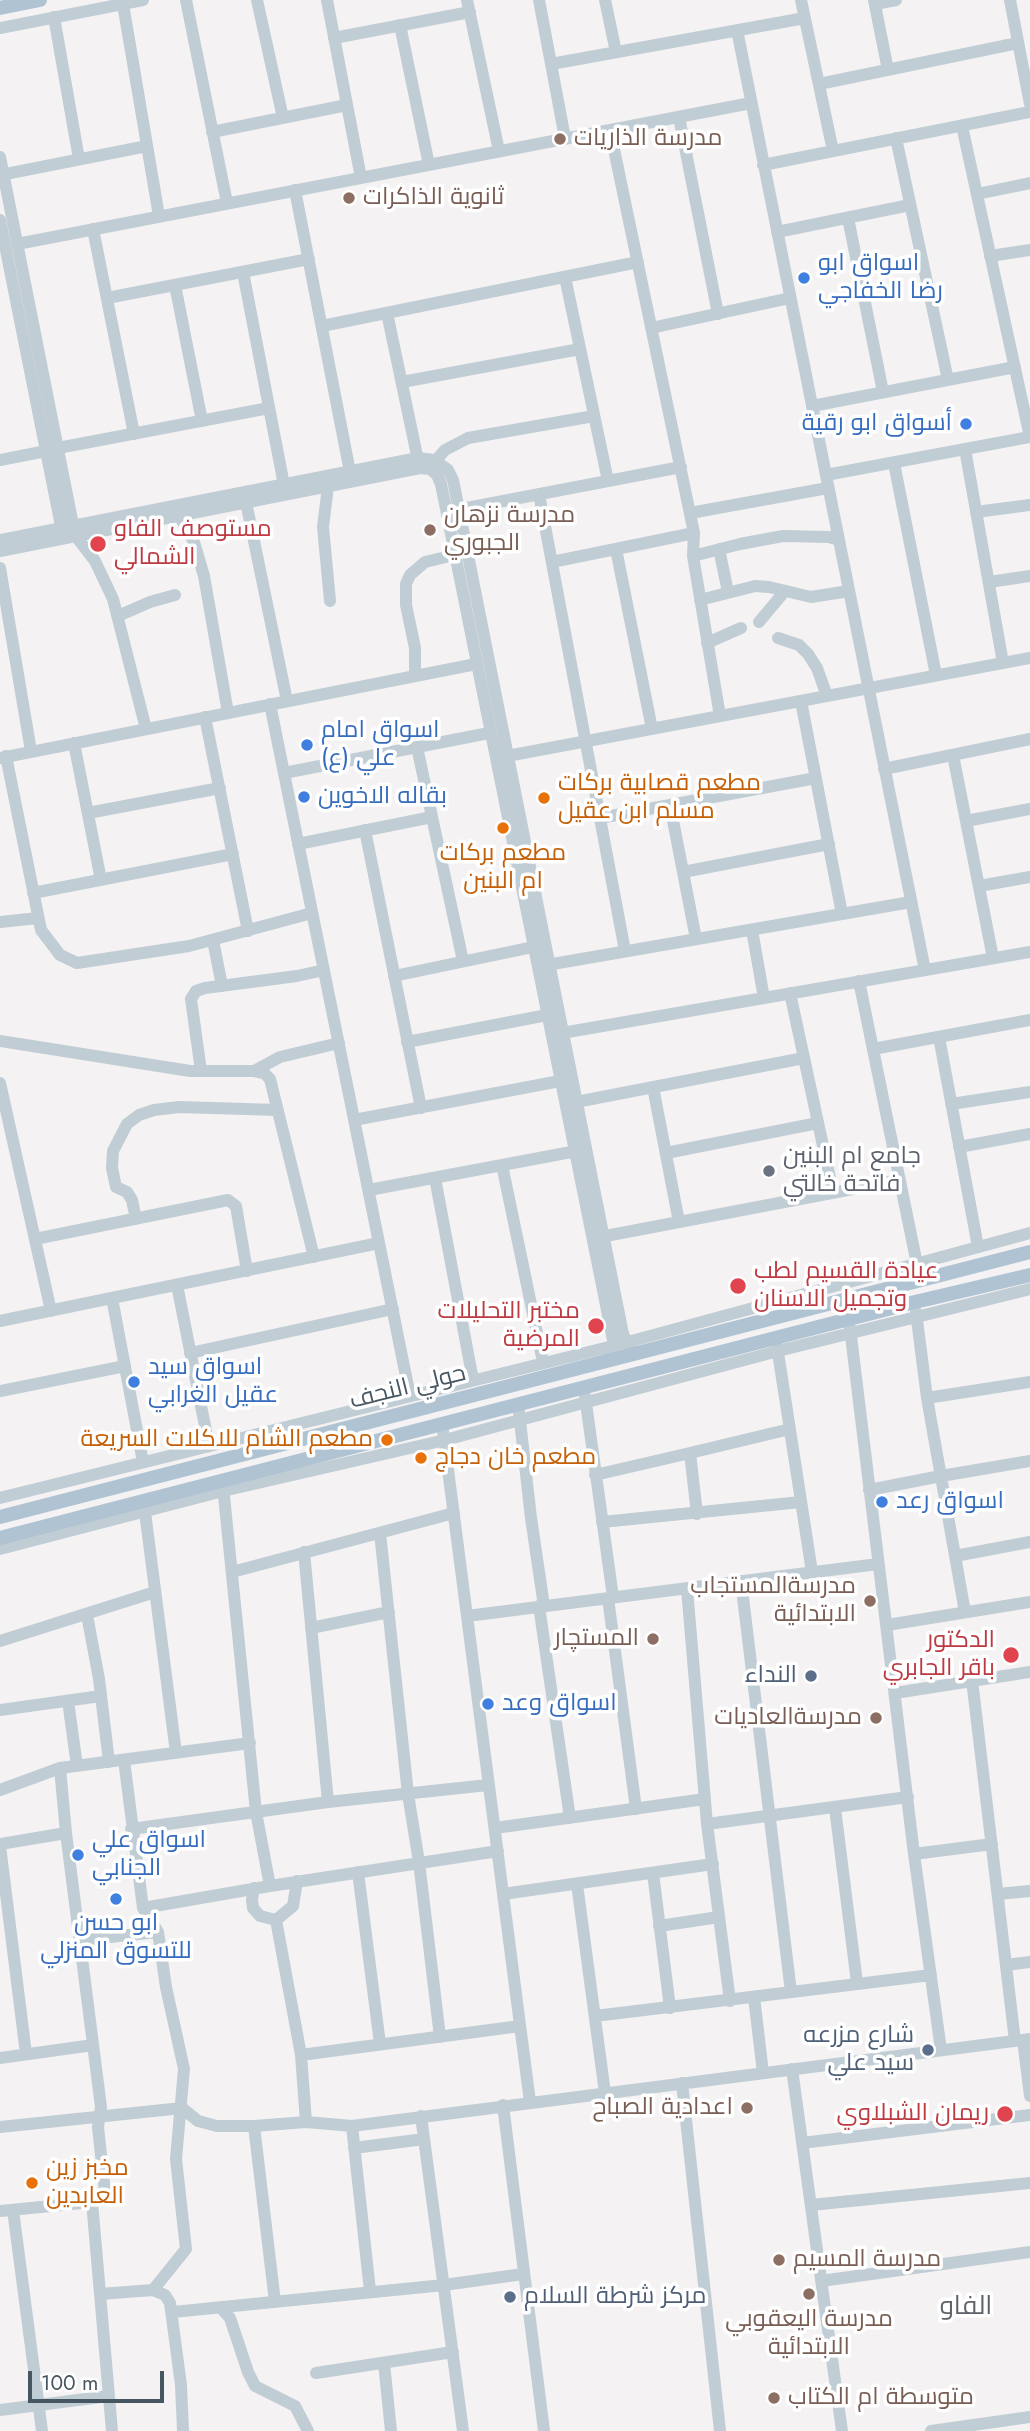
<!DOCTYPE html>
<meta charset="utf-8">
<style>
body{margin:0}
#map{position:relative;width:1030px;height:2431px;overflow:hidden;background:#f4f2f2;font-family:Jost,sans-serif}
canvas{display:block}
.scale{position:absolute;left:28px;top:2371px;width:136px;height:32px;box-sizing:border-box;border:4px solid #475762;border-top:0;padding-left:9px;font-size:21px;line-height:24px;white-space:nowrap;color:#475762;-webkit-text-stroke:5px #fff;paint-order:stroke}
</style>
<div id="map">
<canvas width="1030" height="2431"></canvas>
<div class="scale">100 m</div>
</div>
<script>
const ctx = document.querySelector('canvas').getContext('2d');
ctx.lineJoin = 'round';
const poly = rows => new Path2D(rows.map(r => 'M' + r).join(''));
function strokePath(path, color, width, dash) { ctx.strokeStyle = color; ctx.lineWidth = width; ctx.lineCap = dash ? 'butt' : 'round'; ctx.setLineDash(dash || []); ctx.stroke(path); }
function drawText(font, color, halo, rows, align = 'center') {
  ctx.font = font + ' Jost,Cairo,sans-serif'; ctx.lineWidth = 7; ctx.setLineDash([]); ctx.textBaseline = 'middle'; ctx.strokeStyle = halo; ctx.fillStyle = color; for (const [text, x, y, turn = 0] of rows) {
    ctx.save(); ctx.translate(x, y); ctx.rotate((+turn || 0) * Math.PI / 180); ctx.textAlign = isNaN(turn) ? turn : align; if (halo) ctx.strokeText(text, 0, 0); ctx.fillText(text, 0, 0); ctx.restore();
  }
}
const minor = poly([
 [186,0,227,203],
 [257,0,283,118],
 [327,0,361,178],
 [467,0,499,151],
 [539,0,565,138],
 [605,0,616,52],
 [801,0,833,151],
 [874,0,888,70],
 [1010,0,1030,104],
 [123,4,159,216],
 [875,4,896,0],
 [54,17,79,159],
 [400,25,429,165],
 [0,28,143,0],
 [737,30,925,970],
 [334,38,470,12],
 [551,64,805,18],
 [819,84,1018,43],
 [679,117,718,314],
 [962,126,1030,437],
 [610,130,694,533,693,556,720,716],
 [212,132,347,105],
 [896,138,948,380],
 [0,157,75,535,95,561,113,599,146,729],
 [763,165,1030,112],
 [0,175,147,146],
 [295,190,350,472],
 [977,194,1030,183],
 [848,218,883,392],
 [0,220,63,536],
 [93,229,134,434],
 [777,232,910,205],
 [17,244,751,103],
 [990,256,1030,250],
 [243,272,284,485],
 [565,277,608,481],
 [175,285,202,421],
 [107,298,309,259],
 [387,313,419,465],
 [322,326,638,262],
 [651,328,790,298],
 [402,382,580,349],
 [812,406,1015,367],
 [58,448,269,408],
 [965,449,1003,663],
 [0,460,46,451],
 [894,463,936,675],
 [431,466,445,450,468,438,594,416],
 [826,475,1030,437],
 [328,486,323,527,330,601],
 [539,494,625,951],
 [246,502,287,701],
 [451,511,681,467],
 [976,512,1030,505],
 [690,513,828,488],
 [179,515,194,542,204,576,228,713],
 [0,540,418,458,434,460,448,470,453,480,623,1334,629,1346,636,1353],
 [616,549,652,729],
 [719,549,728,592],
 [0,551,420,468,430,469,437,475,441,484,613,1340,612,1351,607,1361],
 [693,556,740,544,783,536,829,537,839,540],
 [552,562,694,533],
 [0,568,31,751],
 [989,582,1030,576],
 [700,600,755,586,769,587,811,597,849,591],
 [118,616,150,602,175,595],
 [759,622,785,591],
 [778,638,799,645,808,654,817,668,827,696],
 [707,643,741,628],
 [415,676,415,648,406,605,406,584,410,575,425,562,454,555],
 [801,701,842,914],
 [270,704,410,1396],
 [205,717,248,931],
 [74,743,101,880],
 [417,747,463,961],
 [953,755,993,958],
 [6,756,41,930,60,955,77,963,189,946,312,913],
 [502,757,1030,658],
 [0,758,476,664],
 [884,769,1030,739],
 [284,773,489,733],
 [670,805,696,939],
 [88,813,220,788],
 [600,818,816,778],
 [966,821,1030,809],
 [365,830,421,1108],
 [298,844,432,817],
 [683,872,829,844],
 [979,886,1030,877],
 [33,893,233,854],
 [0,922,38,918],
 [752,930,764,998],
 [213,940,222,986],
 [541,966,911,902],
 [394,976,533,947],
 [859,981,917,1264],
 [790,993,833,1192],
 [562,1033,1030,952],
 [939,1037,978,1247],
 [0,1041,190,1071,254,1071,264,1073,270,1079,314,1257],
 [407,1042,547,1015],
 [873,1049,1030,1020],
 [201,1071,191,999,196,991,205,988,297,976,324,970],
 [254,1071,280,1057,339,1043],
 [0,1083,51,1311],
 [653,1087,679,1222],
 [576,1102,804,1058],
 [951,1104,1030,1092],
 [354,1120,560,1081],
 [959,1147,1030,1134],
 [666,1153,818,1123],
 [502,1165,543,1362],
 [435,1178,473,1380],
 [369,1190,582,1150],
 [136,1219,132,1200,127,1192,116,1187,112,1168,113,1151,127,1124,139,1115,154,1110,179,1107,278,1110],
 [595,1238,900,1180],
 [35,1239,228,1200,236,1206,247,1271],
 [177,1285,209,1446],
 [112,1298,143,1462],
 [916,1312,927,1398,965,1612],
 [0,1321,379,1243],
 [850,1328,914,1854,941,2050],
 [777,1346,812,1572],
 [190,1353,393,1309],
 [0,1391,125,1366],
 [585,1396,613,1597],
 [927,1398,1030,1382],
 [519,1412,531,1518,544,1606],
 [443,1431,530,2102],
 [595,1475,690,1453],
 [223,1486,256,1812,270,1886],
 [869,1490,941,1476,1030,1461],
 [0,1498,613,1346,1030,1233],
 [145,1512,176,1753],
 [697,1514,690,1453,790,1429],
 [602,1522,801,1502],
 [380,1533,408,1794,419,1862,440,2037],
 [0,1549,223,1491,445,1440,778,1351,1030,1289],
 [304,1552,328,1802],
 [955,1556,1030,1542],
 [232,1572,454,1513],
 [741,1581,791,1992],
 [687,1589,707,1824,730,2001],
 [608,1598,636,1809],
 [539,1606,570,1818],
 [87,1615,99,1679,109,1762],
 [467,1616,878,1564],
 [887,1625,1030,1602],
 [311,1628,389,1612],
 [0,1641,155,1592],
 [972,1680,1015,2041],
 [895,1693,1030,1672],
 [68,1701,77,1766],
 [0,1710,101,1696],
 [124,1760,143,1908,158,1932],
 [60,1768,66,1833,101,2107,98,2127,105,2192,92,2202,112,2431],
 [0,1790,60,1768,250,1743],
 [835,1808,857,1983],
 [707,1824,908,1797],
 [495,1828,705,1799],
 [131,1829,328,1802,488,1785],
 [0,1844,66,1833],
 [0,1846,26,2054],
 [914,1854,992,1844],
 [358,1872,380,2044],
 [653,1873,670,2008],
 [297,1881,293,1906,276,1920,301,2055,306,2122],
 [577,1884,605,2093],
 [254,1888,252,1900,253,1908,260,1916,276,1920],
 [503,1894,713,1864],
 [998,1894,1030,1891],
 [143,1908,270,1886,498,1851],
 [659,1926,719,1917],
 [80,1940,158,1932,166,1987,184,2069,176,2159,186,2249,153,2290],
 [1006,1965,1030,1962],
 [754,1997,763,2073],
 [595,2016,931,1975],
 [1023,2040,1030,2096],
 [301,2055,520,2026],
 [0,2058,93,2045],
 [792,2069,842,2431],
 [682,2083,720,2431],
 [503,2105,544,2431],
 [421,2116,463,2431],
 [254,2126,275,2302],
 [352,2126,370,2291],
 [0,2127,182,2108,198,2121,217,2126,254,2126,306,2122,352,2126,1030,2039],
 [802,2143,1030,2115],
 [354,2148,424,2139],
 [811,2205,1030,2183],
 [13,2210,42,2431],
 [0,2211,92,2202],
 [821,2281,1030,2252],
 [100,2294,153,2290,165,2295,170,2303,181,2385,183,2431],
 [220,2307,230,2318,248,2372,255,2386,295,2406,308,2431],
 [173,2312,444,2285,523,2274],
 [384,2363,391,2431],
 [316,2373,453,2352],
 [0,2410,109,2396],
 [931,2431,1030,2417]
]);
const major = poly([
 [0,8,40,0],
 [0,1517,1030,1252],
 [0,1538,915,1302,1030,1275]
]);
const markers = [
 [560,139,7,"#8d6e63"],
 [349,198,7,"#8d6e63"],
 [804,278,7,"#3f7fe0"],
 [966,424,7,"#3f7fe0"],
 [430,530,7,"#8d6e63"],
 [98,544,9,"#e0444e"],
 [307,745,7,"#3f7fe0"],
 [304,797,7,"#3f7fe0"],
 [544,798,7,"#e8710a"],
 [503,828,7,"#e8710a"],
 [769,1171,7,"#6b7280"],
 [738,1286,9,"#e0444e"],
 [596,1326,9,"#e0444e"],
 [134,1382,7,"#3f7fe0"],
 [387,1440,7,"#e8710a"],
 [421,1458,7,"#e8710a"],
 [882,1502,7,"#3f7fe0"],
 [870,1601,7,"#8d6e63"],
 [653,1639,7,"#8d6e63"],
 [1011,1655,9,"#e0444e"],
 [811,1676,7,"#5c6f8a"],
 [488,1704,7,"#3f7fe0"],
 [876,1718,7,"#8d6e63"],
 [78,1855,7,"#3f7fe0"],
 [116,1899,7,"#3f7fe0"],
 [928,2050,7,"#5c6f8a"],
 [747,2108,7,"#8d6e63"],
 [1005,2114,9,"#e0444e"],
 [32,2183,7,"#e8710a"],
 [779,2260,7,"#8d6e63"],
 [809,2294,7,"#8d6e63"],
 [510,2297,7,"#5c6f8a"],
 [774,2398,7,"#8d6e63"]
];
const educationNames = [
 ["مدرسة الذاريات",574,139],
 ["ثانوية الذاكرات",363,198],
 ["مدرسة نزهان",444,516],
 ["الجبوري",444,544],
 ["مدرسةالمستجاب",856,1587,"right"],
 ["الابتدائية",856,1615,"right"],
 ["المستچار",639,1639,"right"],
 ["مدرسةالعاديات",862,1718,"right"],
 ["اعدادية الصباح",733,2108,"right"],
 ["مدرسة المسيم",793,2260],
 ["مدرسة اليعقوبي",809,2320,"center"],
 ["الابتدائية",809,2348,"center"],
 ["متوسطة ام الكتاب",788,2398]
];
const shopNames = [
 ["اسواق ابو",818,264],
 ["رضا الخفاجي",818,292],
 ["أسواق ابو رقية",952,424,"right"],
 ["اسواق امام",321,731],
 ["علي (ع)",321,759],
 ["بقاله الاخوين",318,797],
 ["اسواق سيد",148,1368],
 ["عقيل الغرابي",148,1396],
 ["اسواق رعد",896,1502],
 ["اسواق وعد",502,1704],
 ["اسواق علي",92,1841],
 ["الجنابي",92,1869],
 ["ابو حسن",116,1924,"center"],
 ["للتسوق المنزلي",116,1952,"center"]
];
const healthNames = [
 ["مستوصف الفاو",114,530,"left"],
 ["الشمالي",114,558,"left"],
 ["عيادة القسيم لطب",754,1272,"left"],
 ["وتجميل الاسنان",754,1300,"left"],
 ["مختبر التحليلات",580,1312],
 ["المرضية",580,1340],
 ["الدكتور",995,1641],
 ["باقر الجابري",995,1669],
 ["ريمان الشبلاوي",989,2114]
];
const foodNames = [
 ["مطعم قصابية بركات",558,784],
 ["مسلم ابن عقيل",558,812],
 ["مطعم بركات",503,854,"center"],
 ["ام البنين",503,882,"center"],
 ["مطعم الشام للاكلات السريعة",373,1440,"right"],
 ["مطعم خان دجاج",435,1458],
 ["مخبز زين",46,2169],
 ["العابدين",46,2197]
];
const worshipNames = [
 ["جامع ام البنين",783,1157],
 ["فاتحة خالتي",783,1185]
];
const streetNames = [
 ["حولي النجف",408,1388,-14]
];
const serviceNames = [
 ["النداء",797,1676],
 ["شارع مزرعه",914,2036],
 ["سيد علي",914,2064],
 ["مركز شرطة السلام",524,2297,"left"]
];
const neighbourhoodNames = [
 ["الفاو",966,2308]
];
strokePath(minor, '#c1cdd5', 12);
strokePath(major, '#afc3d3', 14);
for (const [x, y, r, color] of markers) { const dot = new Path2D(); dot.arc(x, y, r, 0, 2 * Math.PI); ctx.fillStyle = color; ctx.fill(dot); strokePath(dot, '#fff', 2.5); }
drawText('24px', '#785e54', '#fff', educationNames, 'left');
drawText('24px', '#366cbe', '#fff', shopNames, 'left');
drawText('24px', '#be3a42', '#fff', healthNames, 'right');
drawText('24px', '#c56008', '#fff', foodNames, 'left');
drawText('24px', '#5b616d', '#fff', worshipNames, 'left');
drawText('24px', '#475762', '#fff', streetNames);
drawText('24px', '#4e5e75', '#fff', serviceNames, 'right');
drawText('26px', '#5d6368', '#fff', neighbourhoodNames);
</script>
